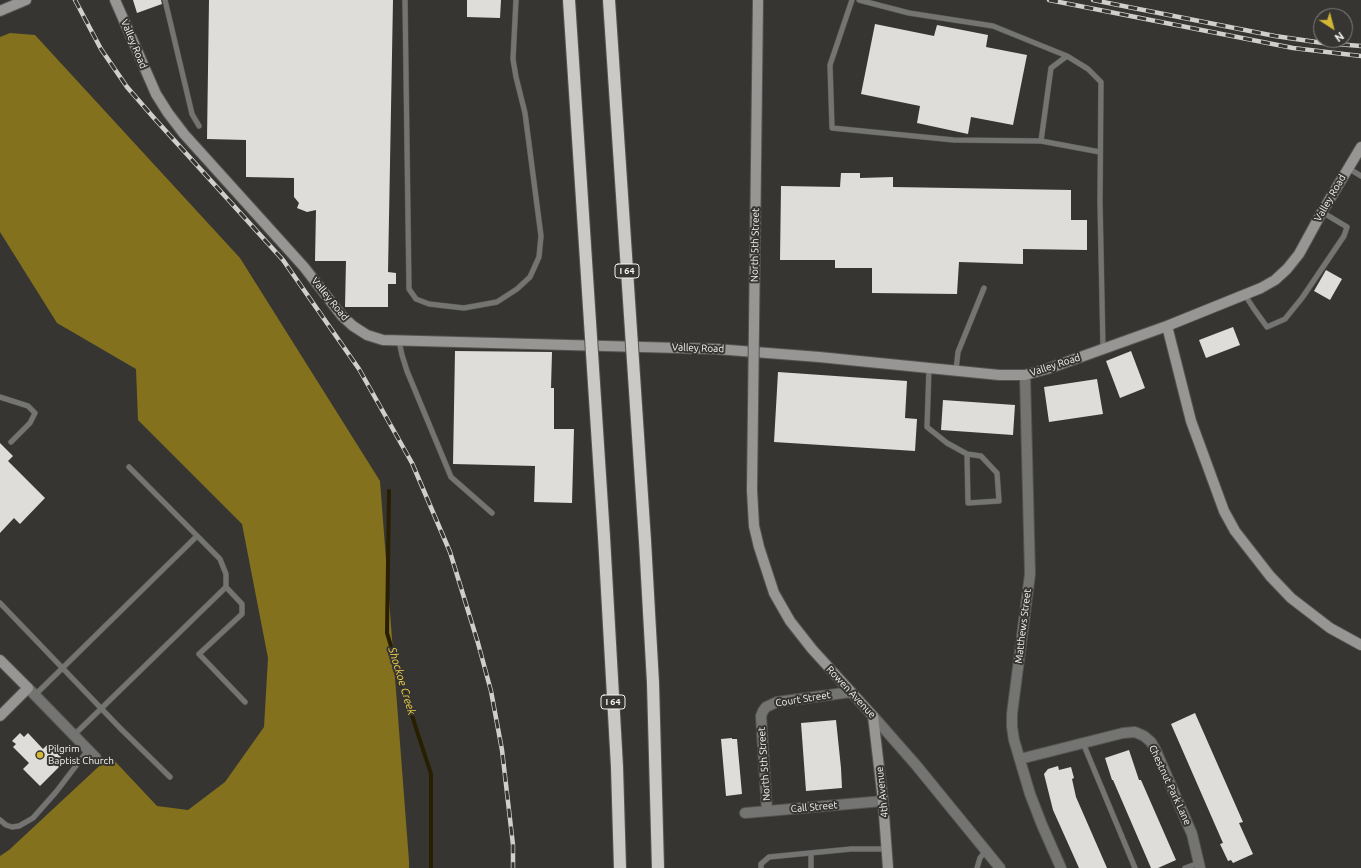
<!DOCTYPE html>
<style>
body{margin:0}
#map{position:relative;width:1361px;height:868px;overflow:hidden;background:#363532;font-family:Ubuntu,sans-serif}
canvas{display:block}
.north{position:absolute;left:1313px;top:8px;width:40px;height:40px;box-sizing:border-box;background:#363532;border:1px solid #82817f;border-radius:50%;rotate:144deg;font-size:11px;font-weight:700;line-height:16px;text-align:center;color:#f5f4f2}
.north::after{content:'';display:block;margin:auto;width:14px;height:18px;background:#d3b635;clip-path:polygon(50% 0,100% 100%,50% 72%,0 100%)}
</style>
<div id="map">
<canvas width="1361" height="868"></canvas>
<div class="north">N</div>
</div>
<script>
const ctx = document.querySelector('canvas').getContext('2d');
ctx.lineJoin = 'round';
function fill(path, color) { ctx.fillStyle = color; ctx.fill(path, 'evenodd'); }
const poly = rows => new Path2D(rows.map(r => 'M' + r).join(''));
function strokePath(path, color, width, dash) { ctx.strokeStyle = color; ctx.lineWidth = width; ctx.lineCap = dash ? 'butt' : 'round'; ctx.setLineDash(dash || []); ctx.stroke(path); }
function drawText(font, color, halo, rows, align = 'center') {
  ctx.font = font + ' Ubuntu,sans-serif'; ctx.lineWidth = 4; ctx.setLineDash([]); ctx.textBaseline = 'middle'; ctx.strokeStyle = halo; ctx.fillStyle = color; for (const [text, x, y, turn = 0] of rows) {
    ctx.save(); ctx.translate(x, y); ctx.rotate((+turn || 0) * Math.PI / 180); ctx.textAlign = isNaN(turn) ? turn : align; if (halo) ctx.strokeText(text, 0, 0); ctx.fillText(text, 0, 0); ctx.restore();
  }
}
const forest = poly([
 [10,33,35,35,240,258,380,481,409,861,409,868,0,868,0,856,9,850,110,756,157,806,188,810,225,782,264,727,268,658,242,524,138,420,136,369,57,323,0,232,0,37]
]);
const stream = poly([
 [389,491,387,633,415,725,431,774,431,868]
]);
const building = poly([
 [133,0,161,0,162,4,137,13],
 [209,0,393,0,388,272,396,273,396,284,388,284,388,307,345,307,346,261,315,261,316,210,307,212,297,208,299,203,294,197,294,178,246,177,246,140,207,139],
 [467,0,501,0,500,18,467,17],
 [875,24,934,36,937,25,988,35,986,47,1027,55,1013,125,971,117,968,134,917,123,920,106,861,94],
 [841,173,860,173,860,178,893,177,893,187,1071,190,1071,220,1087,220,1087,250,1023,249,1023,264,959,262,957,294,872,293,872,268,835,268,835,260,780,260,781,186,840,187],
 [1326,270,1342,279,1330,300,1314,291],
 [1233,327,1240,345,1206,358,1199,340],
 [455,351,552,352,551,388,554,388,554,429,574,429,572,503,534,502,535,466,453,464],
 [1131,351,1145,388,1120,398,1106,361],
 [778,372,907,381,905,418,917,419,915,451,774,442],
 [1097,379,1103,414,1049,422,1044,387],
 [943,400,1015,405,1013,435,941,430],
 [0,443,13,456,8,461,45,498,20,524,14,518,0,533],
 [1195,713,1243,822,1239,823,1253,854,1233,863,1231,860,1228,861,1220,844,1223,843,1171,724],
 [836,720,841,768,842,788,806,791,801,723],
 [20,733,24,737,28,733,43,749,48,744,65,761,40,786,23,769,29,763,13,747,16,744,12,741],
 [732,738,732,739,737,739,742,794,726,796,721,739],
 [1129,750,1139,780,1141,780,1176,860,1158,868,1151,868,1113,780,1112,780,1105,758],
 [1058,766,1059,770,1071,767,1074,778,1072,779,1076,797,1107,868,1079,868,1053,810,1044,774,1048,769]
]);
const lane = poly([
 [165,0,188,97,192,114,199,126],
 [405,0,409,289,416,299,429,304,464,308,497,302,517,289,530,277,539,257,541,236,525,113,516,77,513,59,516,0],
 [852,0,830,65,832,128,954,140,1041,141],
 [859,0,909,13,993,26,1067,56],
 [1100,152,1041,141,1051,68,1067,56,1088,69,1101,82,1100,202,1103,349],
 [1348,168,1361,176],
 [1245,295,1254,309,1267,327,1285,319,1302,298,1344,236,1347,227,1322,212],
 [399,341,402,355,407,371,451,477,492,513],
 [929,368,927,427,947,443,967,454,968,503,999,501,997,473,981,456,967,454],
 [956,370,958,352,984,288],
 [0,397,28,406,35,413,30,423,11,442],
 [129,467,220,559,226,574,226,587,242,604,242,614,199,654,245,702],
 [0,603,120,728,170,777],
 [35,695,197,536],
 [74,735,226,587],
 [1083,743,1135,868],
 [0,820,6,825,12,827,19,826,33,818,56,792,88,750],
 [811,854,811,868],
 [761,868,761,864,769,857,851,849,887,849],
 [977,868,980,858,986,850],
 [1185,868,1199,863]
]);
const street = poly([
 [1025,375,1030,574,1012,714,1012,727,1014,740,1030,794,1042,825,1061,868],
 [28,688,96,758],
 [873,716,916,765,1000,868],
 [1020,759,1123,733,1135,732,1144,736,1151,742,1156,751,1192,834,1200,868],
 [767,811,761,716,763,711,766,707,777,702,851,692],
 [745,813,883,801]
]);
const secondary = poly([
 [115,0,156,94,168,113,184,134,304,267,342,316,353,326,367,335,383,340,716,349,819,357,999,375,1025,375,1050,368,1167,326,1261,288,1275,280,1287,269,1299,254,1322,212,1361,147],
 [0,11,26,0],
 [1167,326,1191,421,1224,511,1235,531,1270,576,1291,598,1330,628,1361,645],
 [752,490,754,526,759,547,774,593,790,621,812,649,873,716,883,801,888,868],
 [0,660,28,688,0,716]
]);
const highway = poly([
 [604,537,617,767,620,868],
 [645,541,653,683,658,868]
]);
const rail = poly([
 [75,0,101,49,127,87,154,118,283,260,359,369,412,463,450,552,478,643,491,691,502,750,513,845,513,868],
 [1049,0,1293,48,1361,56],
 [1093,0,1275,36,1323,43,1361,46]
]);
const secondaryBridge = poly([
 [752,490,758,0]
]);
const highwayBridge = poly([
 [569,0,604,537],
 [609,0,645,541]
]);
const markers = [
 [40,755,4,"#d3b635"]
];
const shields = [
 [627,271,24],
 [613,702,24]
];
const shieldNames = [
 ["I 64",627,271],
 ["I 64",613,702]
];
const streetNames = [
 ["Valley Road",134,44,67],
 ["Valley Road",1330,198,-60],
 ["North 5th Street",755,245,-89],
 ["Valley Road",330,299,51],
 ["Valley Road",698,348,2],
 ["Valley Road",1055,365,-18],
 ["Matthews Street",1023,626,-83],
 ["Rowen Avenue",851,692,47],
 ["Court Street",803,699,-9],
 ["North 5th Street",764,764,-94],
 ["Chestnut Park Lane",1170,785,65],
 ["4th Avenue",882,792,-96],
 ["Call Street",814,807,-5]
];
const poiNames = [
 ["Pilgrim",48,749],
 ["Baptist Church",48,761]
];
const waterNames = [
 ["Shockoe Creek",402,681,73]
];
fill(forest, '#83711e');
strokePath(stream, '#271f00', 4);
fill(building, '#deddd9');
strokePath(lane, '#555451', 6);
strokePath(street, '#555451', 12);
strokePath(secondary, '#555451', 12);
strokePath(highway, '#555451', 14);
strokePath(lane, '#747472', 5);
strokePath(street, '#747472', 10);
strokePath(secondary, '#979694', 10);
strokePath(highway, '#cac9c5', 12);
strokePath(rail, '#d0cfcd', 4.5);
strokePath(rail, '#363532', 3, [9]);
strokePath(secondaryBridge, '#555451', 12, []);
strokePath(highwayBridge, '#555451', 14, []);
strokePath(secondaryBridge, '#979694', 10);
strokePath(highwayBridge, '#cac9c5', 12);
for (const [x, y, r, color] of markers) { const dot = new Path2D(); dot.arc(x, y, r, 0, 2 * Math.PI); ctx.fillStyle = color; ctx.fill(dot); strokePath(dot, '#363532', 1.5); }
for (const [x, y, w] of shields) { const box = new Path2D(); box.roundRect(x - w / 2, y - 7, w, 14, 3); ctx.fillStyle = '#363532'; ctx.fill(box); strokePath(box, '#f5f4f2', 1); }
drawText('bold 9px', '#f5f4f2', null, shieldNames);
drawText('10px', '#f5f4f2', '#363532', streetNames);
drawText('10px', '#f5f4f2', '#363532', poiNames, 'left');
drawText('italic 11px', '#f6d549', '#363532', waterNames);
</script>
